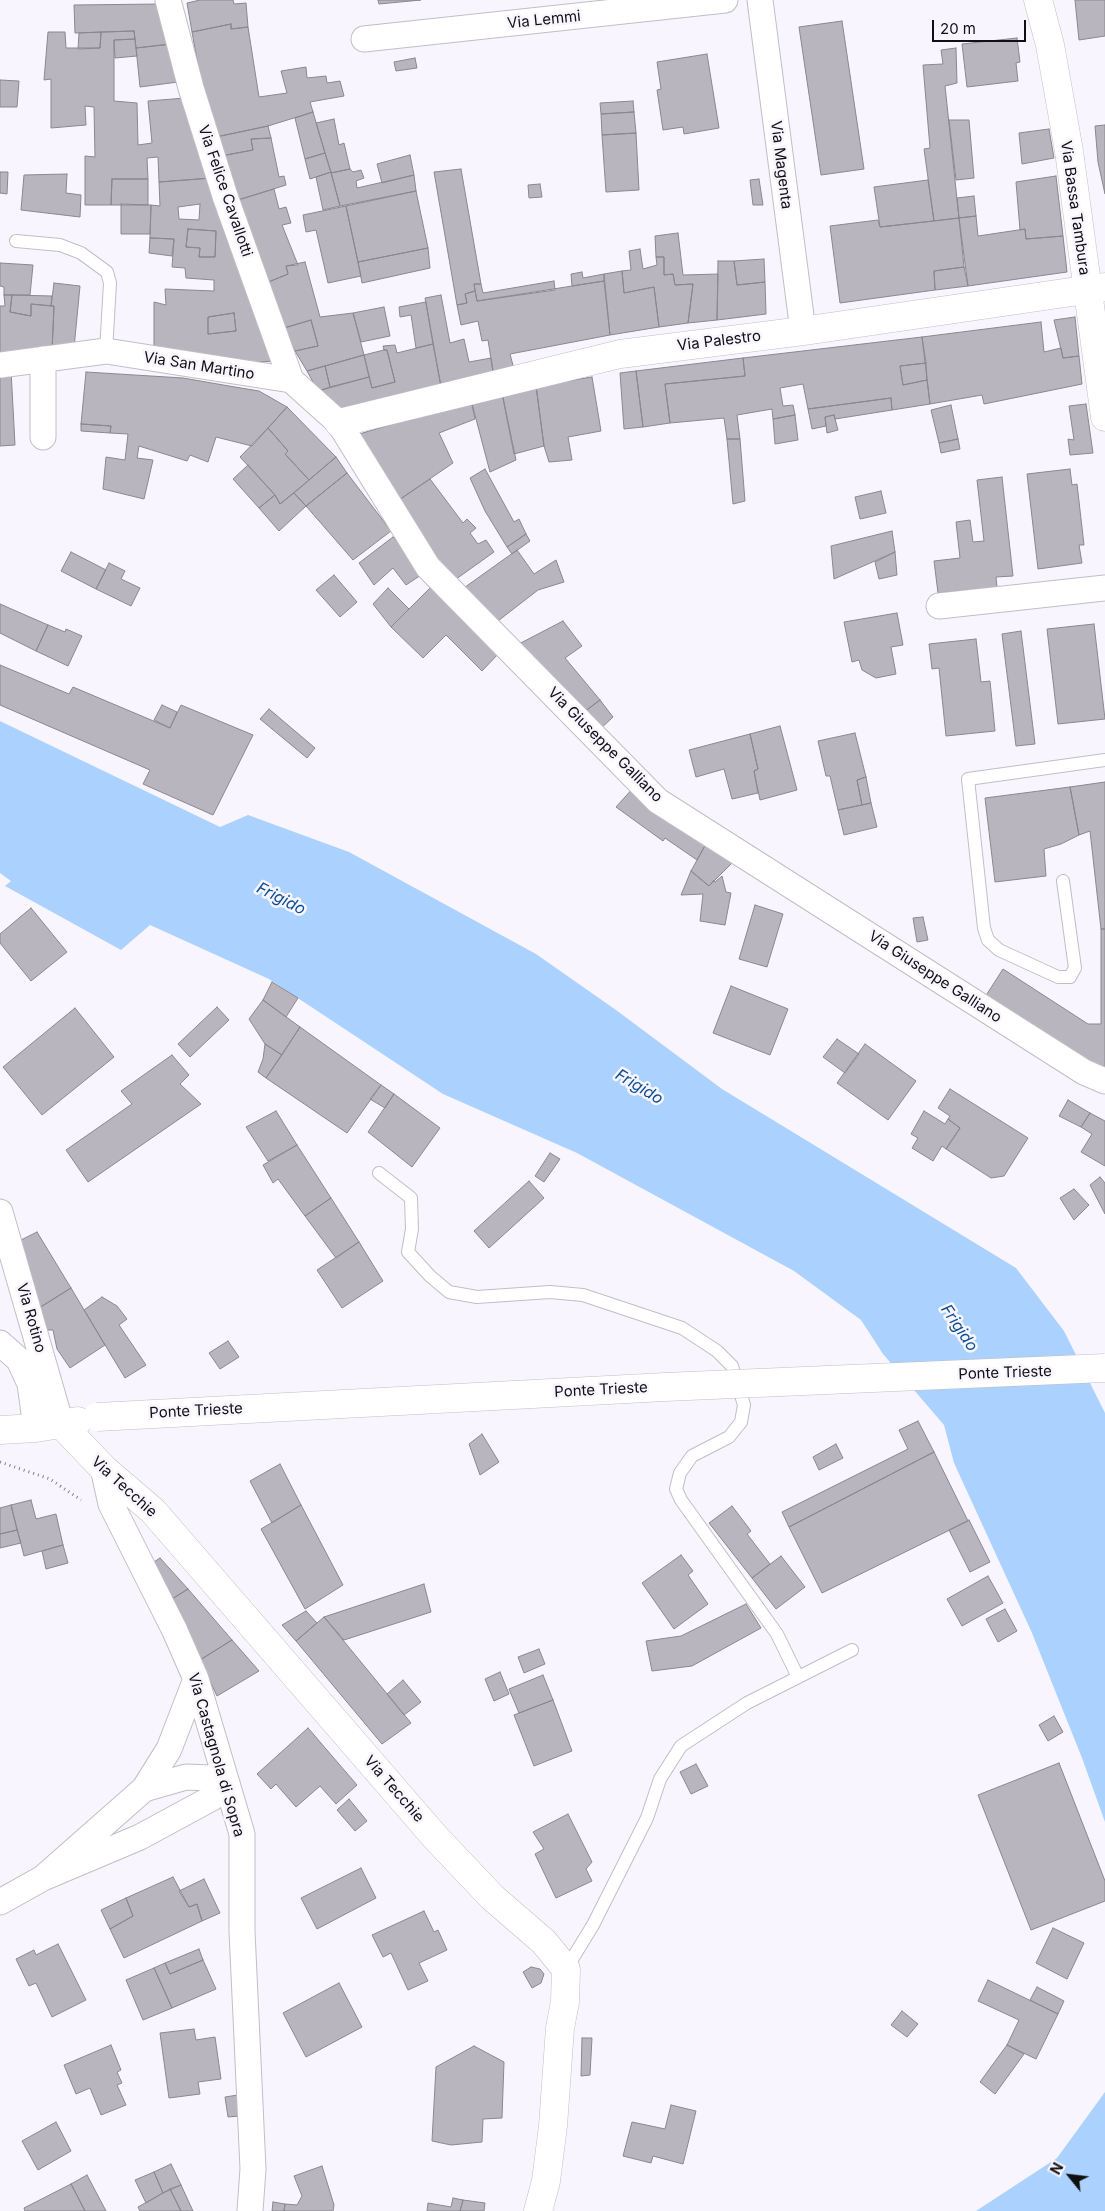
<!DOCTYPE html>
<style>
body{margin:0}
#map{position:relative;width:1105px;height:2211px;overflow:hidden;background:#f9f5fe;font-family:Inter,sans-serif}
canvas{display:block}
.north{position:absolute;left:1045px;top:2151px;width:50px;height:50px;-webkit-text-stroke:4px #f9f5fe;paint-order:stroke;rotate:299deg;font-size:14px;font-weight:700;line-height:20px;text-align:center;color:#100f12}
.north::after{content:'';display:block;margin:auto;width:18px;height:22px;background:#100f12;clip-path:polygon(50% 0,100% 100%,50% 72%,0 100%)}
.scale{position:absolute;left:932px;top:20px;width:94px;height:22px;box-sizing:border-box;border:2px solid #100f12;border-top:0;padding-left:6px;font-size:15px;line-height:18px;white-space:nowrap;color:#100f12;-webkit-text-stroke:4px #f9f5fe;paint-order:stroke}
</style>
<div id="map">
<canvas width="1105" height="2211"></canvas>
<div class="north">N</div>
<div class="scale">20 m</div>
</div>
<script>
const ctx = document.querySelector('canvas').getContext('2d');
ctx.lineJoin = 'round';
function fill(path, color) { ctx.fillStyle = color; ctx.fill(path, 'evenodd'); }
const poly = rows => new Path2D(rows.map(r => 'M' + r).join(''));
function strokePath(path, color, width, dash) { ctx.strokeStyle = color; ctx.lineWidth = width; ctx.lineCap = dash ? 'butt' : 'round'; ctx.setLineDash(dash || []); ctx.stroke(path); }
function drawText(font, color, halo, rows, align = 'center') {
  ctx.font = font + ' Inter,sans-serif'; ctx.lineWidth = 5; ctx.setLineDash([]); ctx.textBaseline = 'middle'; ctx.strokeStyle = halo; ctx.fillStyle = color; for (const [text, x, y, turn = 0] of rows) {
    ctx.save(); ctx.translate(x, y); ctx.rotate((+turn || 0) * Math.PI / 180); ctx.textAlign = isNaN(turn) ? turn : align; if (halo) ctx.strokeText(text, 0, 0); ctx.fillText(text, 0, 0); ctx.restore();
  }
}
const water = poly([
 [0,721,220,827,248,815,349,852,536,954,616,1010,722,1089,1016,1268,1064,1331,1105,1413,1105,1822,1082,1758,1032,1633,954,1463,944,1425,883,1354,861,1320,794,1271,577,1153,443,1094,269,979,150,925,121,950,5,886,11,881,0,873],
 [1105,2092,1105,2211,976,2211,1057,2158]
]);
const building = poly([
 [200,0,233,0,234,4,246,3,248,27,231,29,231,24,192,32,187,3,200,0],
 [378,0,421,0,379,4,378,0],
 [1075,0,1105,0,1105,36,1079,40,1075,0],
 [161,4,171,44,136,48,134,31,75,33,74,5,161,4],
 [842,21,864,169,821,175,799,27,842,21],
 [231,24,231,29,248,27,259,97,287,93,281,71,306,67,307,78,326,76,327,83,340,81,344,96,310,102,313,112,268,126,216,137,202,87,192,32,231,24],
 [134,31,135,39,114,40,114,101,137,103,138,145,152,143,148,101,185,98,212,178,159,182,158,157,147,158,148,179,112,179,111,205,85,205,85,156,95,157,94,107,85,106,86,125,51,128,51,79,44,80,48,32,65,32,66,48,100,48,101,32,134,31],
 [101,32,100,48,78,49,79,33,101,32],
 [1017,38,1020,62,1016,63,1018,81,967,87,962,44,1017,38],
 [135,39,137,56,115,58,114,40,135,39],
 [171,44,178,82,140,87,136,48,171,44],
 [956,48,957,83,945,86,959,218,934,221,924,149,930,148,923,65,943,64,941,50,956,48],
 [707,54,719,128,684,134,683,127,663,130,657,90,661,89,657,62,707,54],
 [415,58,417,68,396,71,394,62,415,58],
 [0,80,19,81,17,107,0,107,0,80],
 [633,101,634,112,601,114,600,103,633,101],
 [313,112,325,153,305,159,295,118,313,112],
 [634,112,636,133,602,135,601,114,634,112],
 [334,119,339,145,344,143,350,169,331,173,316,123,334,119],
 [949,120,969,120,974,178,956,180,949,120],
 [1105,125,1105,194,1098,162,1095,126,1105,125],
 [268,126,271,138,251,139,253,150,221,156,216,137,268,126],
 [1049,129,1054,158,1022,164,1019,133,1049,129],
 [636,133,639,190,606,192,602,135,636,133],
 [271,138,279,177,284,176,286,185,238,200,221,156,253,150,251,139,271,138],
 [325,153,331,172,310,179,305,159,325,153],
 [410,155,414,175,382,183,377,164,410,155],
 [350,169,353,172,361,170,364,178,356,181,357,188,414,175,416,191,340,206,331,173,350,169],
 [461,169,481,284,474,284,475,291,465,294,467,303,457,305,434,172,461,169],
 [0,172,8,172,7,194,0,193,0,172],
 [331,172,340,206,323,210,316,177,331,172],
 [67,174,66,193,81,195,80,217,21,210,24,175,67,174],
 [1056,176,1063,236,1026,239,1025,229,1020,230,1016,182,1056,176],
 [212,178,276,361,243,363,154,347,154,302,166,305,165,289,214,291,214,280,186,278,185,268,172,267,174,239,150,238,151,205,160,206,159,182,212,178],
 [200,204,199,220,179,219,178,207,200,204],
 [188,229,216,231,215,257,199,257,200,248,186,247,188,229],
 [234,313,236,331,208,334,208,317,234,313],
 [112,179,148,179,148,205,111,205,112,179],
 [759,179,763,205,753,205,750,180,759,179],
 [928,180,934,221,880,227,874,187,928,180],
 [540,184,542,197,529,198,528,185,540,184],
 [274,189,279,209,286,207,291,223,282,225,298,265,286,266,288,274,266,283,238,200,274,189],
 [416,191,428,248,358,262,346,206,416,191],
 [974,196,976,216,959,218,957,198,974,196],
 [121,204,151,205,150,234,121,234,121,204],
 [346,206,361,276,328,283,316,230,306,232,303,215,346,206],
 [976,216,978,236,1025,229,1026,239,1063,236,1067,272,968,286,959,218,976,216],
 [959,218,964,267,934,271,935,290,840,303,830,226,878,220,880,227,959,218],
 [188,229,216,231,215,257,199,257,200,248,186,247,188,229],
 [678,233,683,275,718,274,717,320,688,323,693,284,675,285,673,274,664,275,664,257,656,257,655,236,678,233],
 [150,238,174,239,172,256,149,253,150,238],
 [428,248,430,268,362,283,358,262,428,248],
 [640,249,643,269,657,265,656,257,664,257,664,275,673,274,675,285,693,284,688,323,659,327,654,287,624,293,622,271,631,270,629,251,640,249],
 [764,259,765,282,737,285,734,261,764,259],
 [718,261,734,261,737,285,765,282,766,314,717,320,718,261],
 [305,262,320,317,353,313,364,355,307,371,295,351,318,346,311,320,284,328,266,283,288,274,286,266,305,262],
 [0,263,33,265,30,295,4,295,4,287,0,286,0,263],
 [964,267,968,286,935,290,934,271,964,267],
 [622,271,624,293,654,287,659,327,610,335,604,274,622,271],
 [582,272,583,278,604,274,604,281,572,286,571,274,582,272],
 [554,281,555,290,477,301,474,284,481,284,483,293,554,281],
 [604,281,610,335,510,354,515,373,494,378,488,340,482,341,478,321,461,325,457,305,467,303,465,294,475,291,477,301,604,281],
 [54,283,80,286,74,348,52,351,54,306,51,306,54,283],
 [4,295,12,295,10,312,31,316,31,304,54,306,52,351,0,357,0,306,5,306,4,295],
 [12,295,52,296,51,306,31,304,31,316,10,312,12,295],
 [441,295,450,343,464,339,469,362,491,358,494,378,442,392,425,298,441,295],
 [426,302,433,344,416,348,411,315,400,317,399,307,426,302],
 [384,307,390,336,361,342,353,313,384,307],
 [234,313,236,331,208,334,208,317,234,313],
 [1075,317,1079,356,1063,358,1054,320,1075,317],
 [311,320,318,346,295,351,284,328,311,320],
 [1041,322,1044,352,1061,348,1063,358,1079,356,1082,384,984,404,982,395,930,404,922,337,1041,322],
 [922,337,926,363,900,366,903,385,927,380,930,404,892,410,891,398,808,409,803,384,780,388,783,406,793,405,795,415,773,419,772,409,737,415,740,439,727,439,724,418,670,423,665,384,745,376,743,358,922,337],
 [433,344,442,392,335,418,318,391,369,377,372,388,395,382,387,350,384,350,383,346,395,345,397,353,433,344],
 [384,350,387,350,395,382,372,388,364,355,384,350],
 [364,355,369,377,330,387,325,366,364,355],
 [743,358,745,376,665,384,670,423,643,427,636,371,743,358],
 [926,363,927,380,903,385,900,366,926,363],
 [325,366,330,387,318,391,307,371,325,366],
 [11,370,15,445,0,446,0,372,11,370],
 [636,371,643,427,624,429,620,373,636,371],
 [86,372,183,378,229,386,259,391,287,407,252,446,216,437,208,462,190,455,187,461,139,446,137,458,153,460,144,499,103,489,106,457,125,460,128,434,110,433,111,426,81,424,86,372],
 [592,377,601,431,568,437,572,460,549,462,544,446,536,386,592,377],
 [536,386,544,446,514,454,502,393,536,386],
 [502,393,516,460,490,472,471,400,502,393],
 [891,398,892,410,835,419,834,415,825,417,826,426,812,429,808,409,891,398],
 [471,400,475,419,439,433,453,463,396,502,353,436,471,400],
 [1086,404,1093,453,1070,455,1068,439,1074,440,1069,406,1086,404],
 [951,405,958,439,939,443,931,410,951,405],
 [287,407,336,457,309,480,285,454,288,451,268,428,287,407],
 [795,415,798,440,775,444,773,419,795,415],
 [834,415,838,430,827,433,825,417,834,415],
 [81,424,111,426,110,433,81,431,81,424],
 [268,428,288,451,285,454,309,480,280,504,275,495,240,457,268,428],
 [727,439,740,439,745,501,733,504,727,439],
 [958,439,960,449,941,453,939,443,958,439],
 [336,457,347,473,306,506,294,493,336,457],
 [248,465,275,495,259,508,233,479,248,465],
 [485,469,514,522,519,519,526,534,507,547,485,511,470,478,485,469],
 [1070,469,1072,485,1077,484,1084,545,1079,545,1082,563,1038,569,1027,474,1070,469],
 [347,473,391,531,353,560,306,506,347,473],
 [1002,477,1013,576,996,577,997,587,938,593,934,561,960,558,956,522,970,520,973,542,984,541,977,480,1002,477],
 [430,479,463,523,467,519,476,528,470,533,478,544,486,540,494,552,452,582,396,502,430,479],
 [881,491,886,513,860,519,855,497,881,491],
 [294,493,306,506,279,531,259,508,275,495,280,504,294,493],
 [892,531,895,552,834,579,831,546,892,531],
 [526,534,530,541,512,554,507,547,526,534],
 [393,537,424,573,406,585,393,568,374,585,359,563,393,537],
 [517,550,534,574,556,560,564,582,538,590,494,624,461,590,517,550],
 [71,552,106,570,96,589,61,571,71,552],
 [895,552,897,575,879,579,875,562,895,552],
 [109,563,125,571,121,579,140,588,131,606,96,589,109,563],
 [334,575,357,602,340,617,316,590,334,575],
 [433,585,500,652,482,671,446,635,423,658,391,627,433,585],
 [388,588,409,609,391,627,373,604,388,588],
 [0,604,48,625,36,651,0,633,0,604],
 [897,613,903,645,891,647,896,674,876,678,862,670,859,660,852,662,844,622,897,613],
 [563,621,582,646,565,658,600,700,580,715,515,646,563,621],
 [1094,624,1105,719,1058,724,1047,629,1094,624],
 [48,625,65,632,66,629,82,636,68,666,36,651,48,625],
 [1021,631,1035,744,1016,746,1002,634,1021,631],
 [976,639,981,682,990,681,995,731,946,736,939,668,932,669,929,644,976,639],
 [0,665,69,694,73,687,170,728,181,705,253,735,213,815,143,784,150,770,0,705,0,665],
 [600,700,613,717,597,732,580,715,600,700],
 [162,705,177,712,170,728,154,720,162,705],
 [269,709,315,748,307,758,260,719,269,709],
 [780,726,797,790,760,800,754,771,758,769,750,734,780,726],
 [855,733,866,777,857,780,862,805,838,810,830,776,826,776,818,741,855,733],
 [750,734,758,769,754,771,758,793,732,799,724,769,696,777,689,750,750,734],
 [866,777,871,803,862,805,857,780,866,777],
 [1105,782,1105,929,1101,929,1090,831,1079,835,1070,787,1105,782],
 [634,787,707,842,697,860,665,838,663,841,616,807,634,787],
 [1070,787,1079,835,1061,844,1044,849,1046,876,995,882,985,798,1070,787],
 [871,803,877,827,844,835,838,810,871,803],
 [707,842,732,863,709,886,691,871,707,842],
 [691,871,709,886,714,880,715,882,722,876,726,892,731,893,725,925,700,921,703,894,681,895,691,871],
 [755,905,783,914,767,967,739,959,755,905],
 [31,908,67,952,31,981,0,943,0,934,31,908],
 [923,917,928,940,917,942,913,918,923,917],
 [1101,929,1105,929,1105,1076,985,997,1003,969,1088,1024,1101,1024,1101,929],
 [272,982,298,998,286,1017,263,1000,272,982],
 [731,986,788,1009,770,1055,713,1033,731,986],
 [263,1000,300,1027,282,1055,265,1044,249,1019,263,1000],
 [217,1007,229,1020,190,1057,178,1044,217,1007],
 [75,1008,114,1057,42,1115,3,1067,75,1008],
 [300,1027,381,1085,347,1133,266,1078,300,1027],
 [837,1039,859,1054,845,1073,823,1057,837,1039],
 [265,1044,282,1055,266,1078,258,1072,263,1059,265,1044],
 [865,1044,916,1081,888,1120,837,1083,865,1044],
 [172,1055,189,1075,180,1084,201,1104,88,1182,66,1150,132,1104,121,1091,172,1055],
 [381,1085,394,1094,385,1108,370,1099,381,1085],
 [950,1089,1028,1138,1004,1176,991,1178,946,1149,960,1128,948,1119,950,1116,938,1108,950,1089],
 [394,1094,440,1128,412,1167,368,1132,394,1094],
 [1068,1100,1090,1113,1081,1127,1059,1116,1068,1100],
 [276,1111,297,1145,268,1161,246,1127,276,1111],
 [924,1111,945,1124,948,1119,960,1128,946,1149,942,1146,933,1161,912,1148,918,1138,911,1134,924,1111],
 [1090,1113,1105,1121,1105,1166,1081,1152,1092,1134,1081,1127,1090,1113],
 [297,1145,331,1198,305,1216,278,1179,273,1183,263,1165,297,1145],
 [550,1153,560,1159,544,1182,535,1176,550,1153],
 [1100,1177,1105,1183,1105,1214,1090,1185,1100,1177],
 [529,1181,544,1198,489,1248,474,1231,529,1181],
 [1074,1189,1089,1205,1074,1220,1060,1198,1074,1189],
 [331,1198,359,1242,336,1258,305,1216,331,1198],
 [37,1232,71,1288,39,1308,19,1241,37,1232],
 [359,1242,383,1281,342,1308,317,1270,359,1242],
 [71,1288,105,1345,70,1368,57,1349,53,1330,45,1330,39,1308,71,1288],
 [102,1297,117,1306,127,1319,119,1325,146,1365,125,1378,84,1310,102,1297],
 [228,1341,239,1357,220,1369,209,1353,228,1341],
 [918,1421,934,1452,789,1527,782,1512,908,1449,899,1430,918,1421],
 [482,1434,499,1462,480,1475,469,1444,482,1434],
 [836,1444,843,1458,819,1470,813,1457,836,1444],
 [934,1452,968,1521,822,1593,789,1527,934,1452],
 [280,1464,301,1505,272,1523,250,1481,280,1464],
 [31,1500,36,1519,56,1514,63,1545,24,1556,11,1505,31,1500],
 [11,1505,17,1530,0,1534,0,1508,11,1505],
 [301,1505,343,1585,305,1609,261,1529,301,1505],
 [732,1506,751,1531,747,1534,770,1564,752,1578,709,1523,732,1506],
 [969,1520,990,1562,970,1572,949,1530,969,1520],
 [17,1530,21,1543,0,1548,0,1534,17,1530],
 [63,1545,68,1563,46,1569,42,1551,63,1545],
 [681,1555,693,1571,688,1575,708,1604,674,1629,642,1583,681,1555],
 [781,1556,805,1587,776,1609,752,1578,781,1556],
 [160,1558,188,1589,172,1599,154,1562,160,1558],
 [988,1576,1003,1603,962,1626,947,1599,988,1576],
 [424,1584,431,1612,344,1640,324,1617,424,1584],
 [188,1589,232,1640,200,1660,172,1599,188,1589],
 [746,1604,761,1628,692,1666,652,1671,646,1641,681,1636,746,1604],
 [1005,1609,1017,1631,998,1642,986,1619,1005,1609],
 [306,1611,317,1623,296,1641,282,1625,306,1611],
 [324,1617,411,1723,382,1744,296,1641,324,1617],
 [232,1640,259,1671,217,1696,200,1660,232,1640],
 [539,1649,545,1664,524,1673,518,1657,539,1649],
 [500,1672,509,1694,494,1701,485,1679,500,1672],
 [543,1675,553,1700,519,1713,509,1689,543,1675],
 [403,1680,421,1702,404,1715,387,1694,403,1680],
 [553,1700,572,1751,534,1766,514,1715,553,1700],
 [1054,1716,1063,1732,1048,1741,1039,1725,1054,1716],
 [308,1728,357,1785,336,1804,320,1786,296,1807,276,1784,271,1789,257,1774,308,1728],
 [1059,1763,1105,1881,1105,1901,1031,1930,978,1795,1059,1763],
 [696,1764,708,1786,691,1794,680,1772,696,1764],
 [349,1799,367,1821,355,1831,337,1810,349,1799],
 [568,1814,592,1862,586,1869,592,1881,556,1898,535,1854,544,1849,533,1832,568,1814],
 [361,1868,376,1898,317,1929,301,1898,361,1868],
 [173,1877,189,1907,197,1904,202,1921,124,1958,110,1929,133,1916,126,1898,173,1877],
 [204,1879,220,1913,202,1921,197,1904,189,1907,179,1891,204,1879],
 [126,1898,133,1916,110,1929,101,1910,126,1898],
 [424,1911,434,1932,438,1930,447,1950,419,1963,428,1981,408,1990,391,1953,383,1957,372,1935,424,1911],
 [1053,1928,1084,1943,1067,1979,1036,1963,1053,1928],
 [58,1944,86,2000,52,2017,36,1983,29,1986,16,1959,34,1950,36,1955,58,1944],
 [199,1949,203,1960,170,1974,165,1963,199,1949],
 [203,1960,216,1989,172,2008,154,1968,165,1963,170,1974,203,1960],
 [531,1967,540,1969,544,1974,541,1983,532,1988,523,1972,531,1967],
 [154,1968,172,2008,143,2020,126,1980,154,1968],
 [988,1980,1058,2014,1036,2059,1007,2045,1019,2020,978,2001,988,1980],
 [339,1983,362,2027,306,2057,283,2013,339,1983],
 [1037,1987,1064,2001,1058,2014,1030,2000,1037,1987],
 [902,2011,918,2024,907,2037,891,2025,902,2011],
 [194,2029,196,2040,215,2037,221,2079,198,2082,200,2094,169,2098,160,2033,194,2029],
 [582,2038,592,2038,590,2075,581,2076,582,2038],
 [111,2045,121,2070,117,2072,122,2083,117,2085,126,2105,101,2115,90,2088,76,2094,64,2065,111,2045],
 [1007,2045,1024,2054,995,2094,980,2082,1007,2045],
 [474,2046,504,2062,502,2118,483,2119,482,2142,451,2145,432,2141,436,2067,474,2046],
 [238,2095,240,2116,228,2117,225,2097,238,2095],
 [671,2105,696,2111,683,2164,653,2156,651,2163,623,2156,632,2122,665,2129,671,2105],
 [56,2122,71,2151,38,2170,22,2141,56,2122],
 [171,2164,181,2185,163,2193,154,2172,171,2164],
 [322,2166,334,2205,333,2211,284,2211,285,2204,297,2205,302,2196,294,2176,322,2166],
 [154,2172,163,2193,146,2203,135,2180,154,2172],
 [87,2175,106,2211,85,2211,71,2184,87,2175],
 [71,2184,85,2211,25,2211,24,2208,71,2184],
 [181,2185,193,2211,181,2211,170,2189,181,2185],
 [170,2189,181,2211,140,2211,138,2207,170,2189],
 [453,2198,463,2200,460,2211,427,2211,428,2203,451,2207,453,2198],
 [463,2200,485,2203,484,2211,460,2211,463,2200],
 [273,2202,285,2204,284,2211,272,2211,273,2202]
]);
const path = poly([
 [0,1462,50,1479,81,1500]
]);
const lane = poly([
 [16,241,60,245,81,253,107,272,110,283,106,351],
 [1063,881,1075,968,1070,977,1058,977,999,950,988,940,984,928,968,779,1105,760],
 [379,1173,411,1198,412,1229,408,1252,430,1276,449,1292,477,1297,550,1292,583,1295,682,1328,717,1351,732,1366,744,1405,741,1422,729,1437,692,1456,680,1473,676,1489,681,1500,777,1634,798,1677],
 [566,1969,593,1925,647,1818,660,1779,681,1746,747,1703,852,1650]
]);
const street = poly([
 [168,0,191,88,225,196,291,380,339,423,428,567,658,801,1084,1072,1105,1081],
 [760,0,803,331],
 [364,39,725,0],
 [43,359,43,437],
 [0,365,106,351,291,380],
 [939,606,1105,588],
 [0,1212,61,1424],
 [0,1343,19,1360,30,1384,36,1428],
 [103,1468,111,1504,175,1631,196,1679,242,1834,242,1931,253,2169,250,2211],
 [144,1789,186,1777,210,1778,227,1783],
 [43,1878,144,1789,169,1749,196,1679],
 [0,1902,43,1878,140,1837,212,1798,227,1783]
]);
const secondary = poly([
 [1038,0,1050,45,1069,151,1105,417],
 [339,423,620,354,803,331,1105,287],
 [61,1424,103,1468,153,1511,436,1838,492,1897,544,1942,566,1969,565,2002,560,2028,553,2126,546,2181,538,2211],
 [0,1430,36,1428,78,1421]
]);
const secondaryBridge = poly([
 [97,1417,665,1387,1105,1368]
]);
const streetNames = [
 ["Via Lemmi",544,20,-6],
 ["Via Magenta",781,165,83],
 ["Via Felice Cavallotti",225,191,71],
 ["Via Bassa Tambura",1075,208,82],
 ["Via Palestro",719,341,-7],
 ["Via San Martino",199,366,9],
 ["Via Giuseppe Galliano",605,745,45],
 ["Via Giuseppe Galliano",935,977,33],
 ["Via Rotino",31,1318,74],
 ["Ponte Trieste",1005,1373,-2],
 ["Ponte Trieste",601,1390,-3],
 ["Ponte Trieste",196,1411,-3],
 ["Via Tecchie",124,1487,42],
 ["Via Castagnola di Sopra",216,1755,74],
 ["Via Tecchie",394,1789,49]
];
const waterNames = [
 ["Frigido",281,899,27],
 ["Frigido",639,1087,31],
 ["Frigido",959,1328,56]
];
fill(water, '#abd1fe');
fill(building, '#b8b5be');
strokePath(building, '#8a878f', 1);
strokePath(lane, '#c1bec6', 14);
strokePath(street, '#c1bec6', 27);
strokePath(secondary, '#c1bec6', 29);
strokePath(path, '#828086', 3, [1, 4]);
strokePath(lane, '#fff', 12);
strokePath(street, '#fff', 25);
strokePath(secondary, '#fff', 28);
strokePath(secondaryBridge, '#c1bec6', 29, []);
strokePath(secondaryBridge, '#fff', 28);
drawText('15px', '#100f12', '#f9f5fe', streetNames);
drawText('italic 16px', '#0c4f90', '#f9f5fe', waterNames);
</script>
